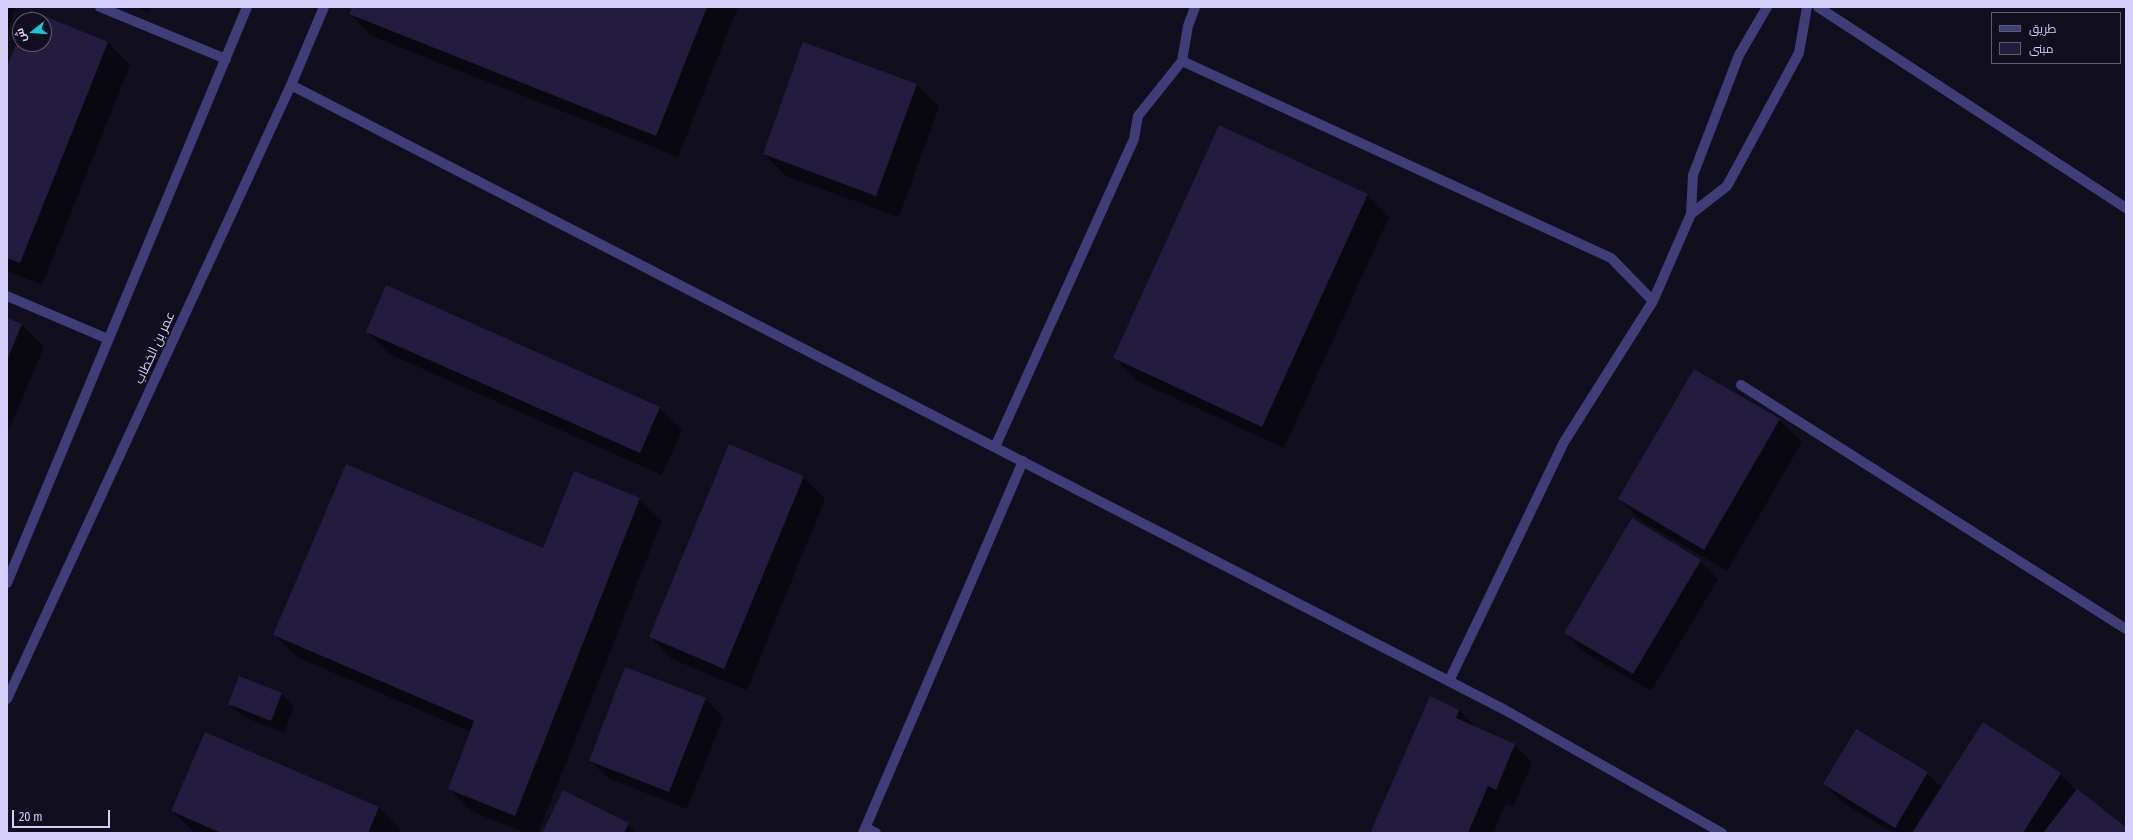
<!DOCTYPE html>
<meta charset="utf-8">
<style>
body{margin:0}
#map{position:relative;width:2133px;height:840px;overflow:hidden;background:#110e1e;font-family:"Fira Sans Condensed",Cairo,sans-serif}
canvas{display:block}
.frame{position:absolute;inset:0;border:8px solid #d6cffb;pointer-events:none}
.legend{position:absolute;left:1991px;top:12px;width:130px;height:52px;box-sizing:border-box;background:#110e1e;border:1px solid #605b76;margin:0;padding:5px 7px;list-style:none;font-size:12px;color:#d6cffb}
.legend li{display:flex;align-items:center;gap:8px;height:20px}
.legend b{width:20px;border:1px solid #605b76}
.north{position:absolute;left:12px;top:12px;width:40px;height:40px;box-sizing:border-box;background:#110e1e;border:1px solid #605b76;border-radius:50%;rotate:253deg;font-size:11px;font-weight:700;line-height:16px;text-align:center;color:#d6cffb}
.north::after{content:'';display:block;margin:auto;width:14px;height:18px;background:#13c7e3;clip-path:polygon(50% 0,100% 100%,50% 72%,0 100%)}
.scale{position:absolute;left:12px;top:810px;width:98px;height:18px;box-sizing:border-box;border:2px solid #d6cffb;border-top:0;padding-left:5px;font-size:12px;line-height:14px;white-space:nowrap;color:#d6cffb;-webkit-text-stroke:3px #110e1e;paint-order:stroke}
</style>
<div id="map">
<canvas width="2133" height="840"></canvas>
<div class="frame"></div>
<ul class="legend">
<li><b style="height:5px;background:#413d79"></b>طريق</li>
<li><b style="height:11px;background:#241c3e"></b>مبنى</li>
</ul>
<div class="north">ش</div>
<div class="scale">20 m</div>
</div>
<script>
const ctx = document.querySelector('canvas').getContext('2d');
ctx.lineJoin = 'round';
function fill(path, color) { ctx.fillStyle = color; ctx.fill(path, 'evenodd'); }
const poly = rows => new Path2D(rows.map(r => 'M' + r).join(''));
function strokePath(path, color, width, dash) { ctx.strokeStyle = color; ctx.lineWidth = width; ctx.lineCap = dash ? 'butt' : 'round'; ctx.setLineDash(dash || []); ctx.stroke(path); }
function drawText(font, color, halo, rows, align = 'center') {
  ctx.font = font + ' "Fira Sans Condensed",Cairo,sans-serif'; ctx.lineWidth = 3.5; ctx.setLineDash([]); ctx.textBaseline = 'middle'; ctx.strokeStyle = halo; ctx.fillStyle = color; for (const [text, x, y, turn = 0] of rows) {
    ctx.save(); ctx.translate(x, y); ctx.rotate((+turn || 0) * Math.PI / 180); ctx.textAlign = isNaN(turn) ? turn : align; if (halo) ctx.strokeText(text, 0, 0); ctx.fillText(text, 0, 0); ctx.restore();
  }
}
const shadow = poly([
 [7,7,16,7,7,32],
 [137,7,150,7,148,12],
 [353,7,738,7,678,157,372,36,350,14],
 [30,11,108,43,130,65,42,285,7,271,7,70,20,37,20,44,44,44,44,20,27,20],
 [917,85,939,107,899,217,786,176,764,154],
 [1367,195,1389,217,1284,448,1136,380,1114,357],
 [7,319,22,325,44,347,7,434],
 [367,332,659,408,682,430,662,475,389,354],
 [1779,420,1802,442,1727,571,1642,521,1619,499],
 [574,472,640,499,662,521,538,833,526,833,471,811,449,789,471,732,297,657,275,635,543,550],
 [803,477,825,499,747,690,672,659,650,637],
 [1700,561,1718,579,1651,691,1582,651,1565,633],
 [282,694,294,706,284,733,242,716,230,704],
 [705,699,723,717,687,809,608,778,590,761],
 [1459,710,1477,728,1515,745,1532,763,1513,807,1506,803,1493,833,1374,833,1372,831],
 [206,733,379,808,401,830,400,833,195,833,172,811],
 [1927,773,1942,788,2060,774,2077,791,2126,829,2126,833,1894,833,1842,802,1825,784],
 [628,824,637,833,543,833],
 [425,831,432,833,424,833]
]);
const building = poly([
 [352,7,707,7,656,136,349,14],
 [30,10,108,42,20,263,7,258,7,67,20,34,20,44,44,44,44,20,26,20],
 [803,42,917,84,876,196,763,154],
 [1219,125,1368,194,1262,427,1113,358],
 [386,285,660,407,640,453,366,332],
 [7,318,22,324,7,360],
 [1694,369,1780,419,1704,550,1618,499],
 [729,444,804,476,724,669,649,637],
 [346,464,543,548,574,471,640,498,515,816,448,789,474,721,273,635],
 [1632,518,1701,560,1633,674,1564,633],
 [625,667,706,698,669,792,589,761],
 [239,676,282,693,271,721,228,704],
 [1430,696,1459,710,1456,718,1515,744,1496,790,1488,786,1468,833,1375,833,1371,831],
 [1983,722,2061,773,2023,833,1912,833],
 [1856,729,1928,772,1895,828,1823,784],
 [205,732,379,807,368,833,221,833,171,811],
 [2077,789,2126,827,2126,833,2043,833],
 [563,790,629,823,624,833,542,833]
]);
const minor = poly([
 [100,7,226,59],
 [1818,7,2126,208],
 [1182,61,1611,258,1653,301],
 [291,85,1505,710,1722,833],
 [1691,214,1727,186,1799,53,1807,7],
 [7,296,108,339],
 [1741,385,2126,629],
 [995,447,1134,139,1138,116,1182,61,1188,26,1195,7],
 [7,583,247,7],
 [1449,681,1564,442,1653,301,1691,214,1693,175,1739,55,1767,7],
 [7,699,291,85,324,7],
 [866,828,876,833],
 [863,833,1023,461]
]);
const streetNames = [
 ["عمر بن الخطاب",155,348,-65]
];
fill(shadow, '#0007');
fill(building, '#241c3e');
strokePath(minor, '#413d79', 10);
drawText('13px', '#d6cffb', '#110e1e', streetNames);
</script>
